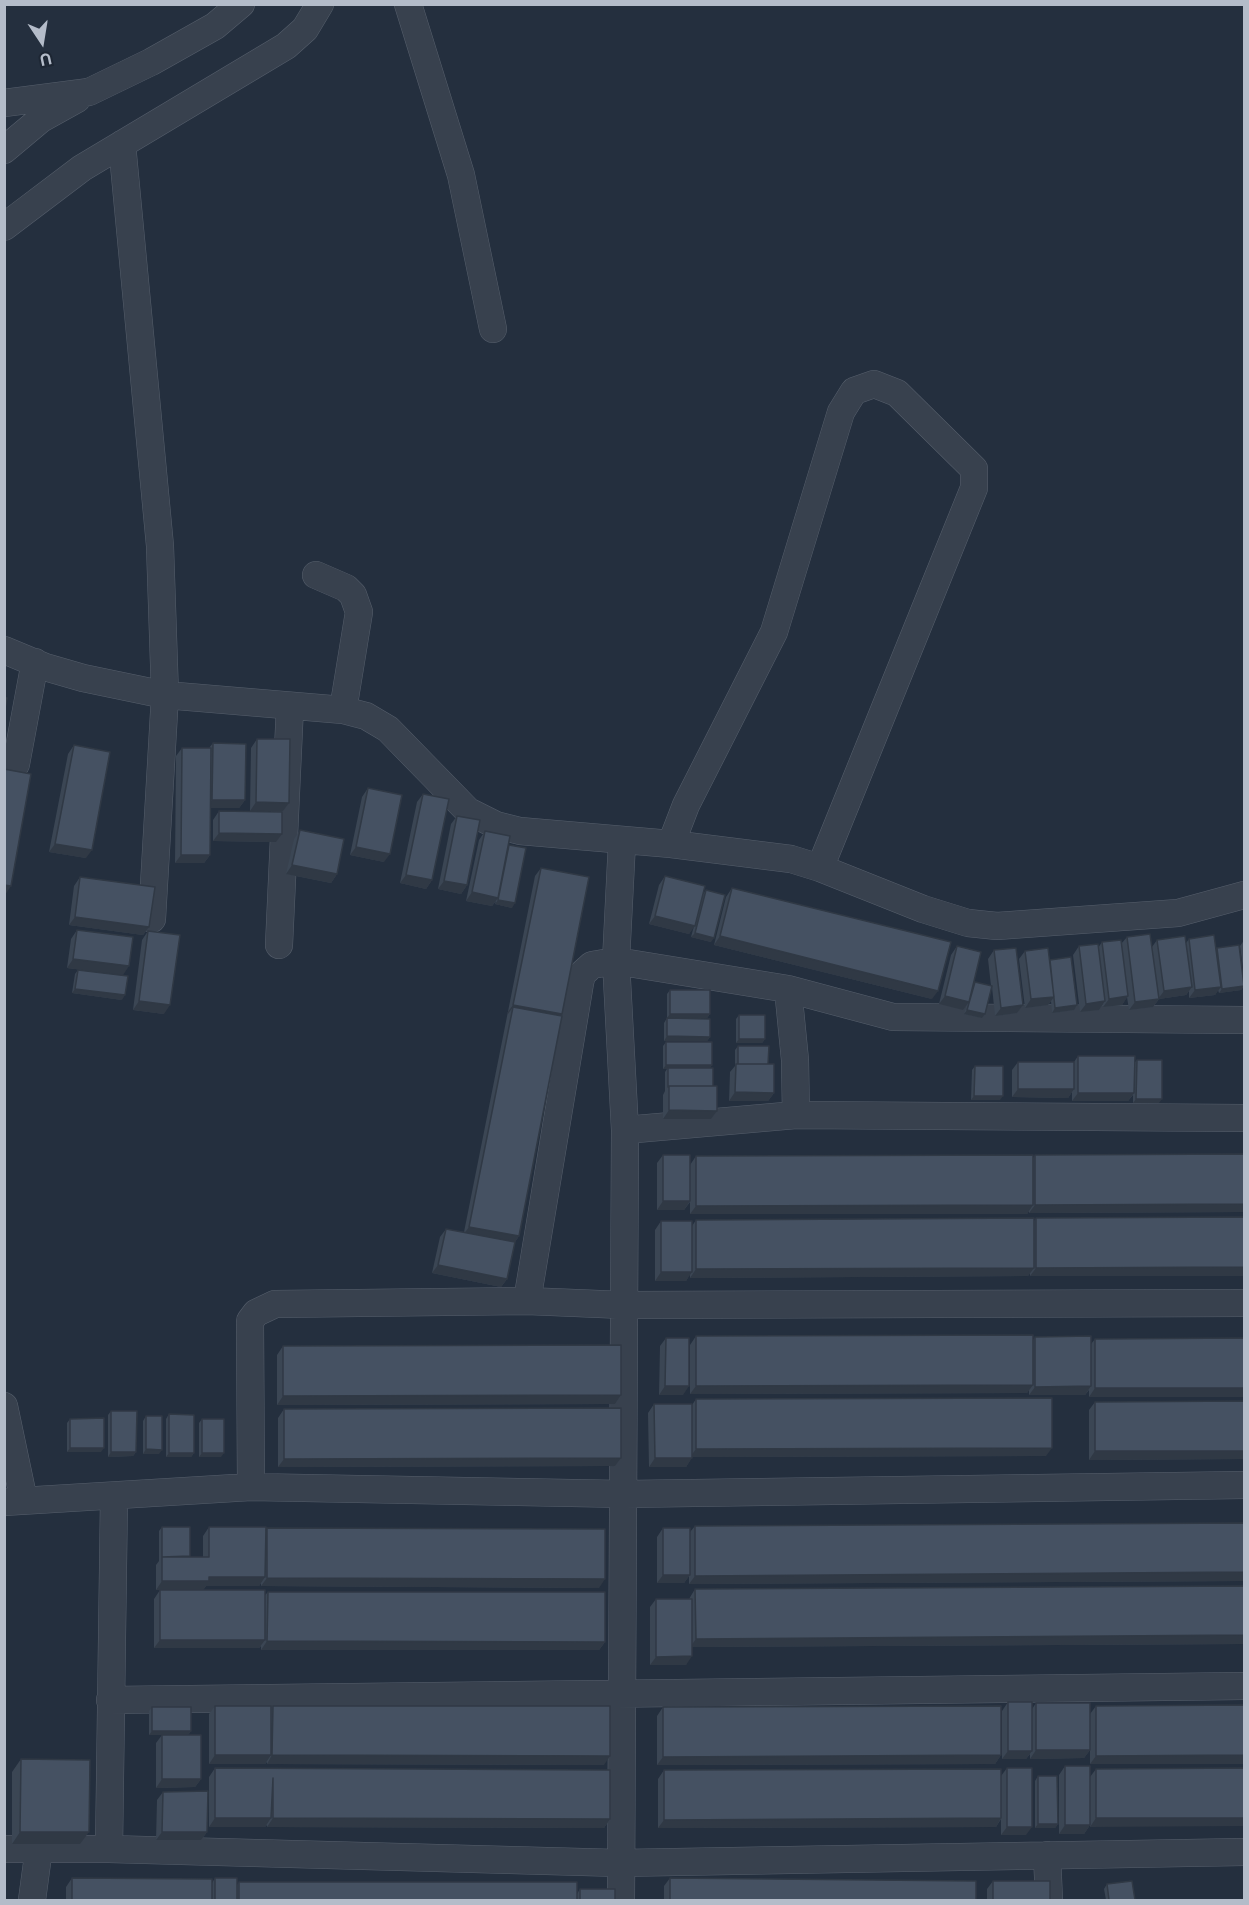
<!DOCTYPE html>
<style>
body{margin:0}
#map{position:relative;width:1249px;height:1905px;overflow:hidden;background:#242f3e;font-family:Inter,sans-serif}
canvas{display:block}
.frame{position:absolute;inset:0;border:6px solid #b4bcc9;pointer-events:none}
.north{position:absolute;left:12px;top:12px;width:60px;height:60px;-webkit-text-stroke:4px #1d2633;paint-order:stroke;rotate:168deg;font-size:16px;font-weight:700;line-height:24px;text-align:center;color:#b4bcc9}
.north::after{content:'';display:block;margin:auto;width:21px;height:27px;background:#b4bcc9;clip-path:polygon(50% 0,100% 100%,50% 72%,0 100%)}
</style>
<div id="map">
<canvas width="1249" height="1905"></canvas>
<div class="frame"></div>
<div class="north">U</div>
</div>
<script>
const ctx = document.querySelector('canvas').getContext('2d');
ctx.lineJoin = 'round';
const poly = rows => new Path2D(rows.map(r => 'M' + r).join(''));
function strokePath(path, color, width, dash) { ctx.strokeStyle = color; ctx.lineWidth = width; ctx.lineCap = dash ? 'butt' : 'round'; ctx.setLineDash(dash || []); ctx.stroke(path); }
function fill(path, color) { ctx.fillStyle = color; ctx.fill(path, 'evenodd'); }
const minor = poly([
 [408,4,461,175,493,329],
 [4,103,89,92,151,62,215,26,241,4],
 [122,144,160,546,165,695,152,919],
 [4,150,41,119,77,99],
 [4,227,82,168,286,46,305,29,320,4],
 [316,575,346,588,353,595,359,612,343,710],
 [4,650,45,667,83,678,165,695,343,710,366,716,388,729,468,811,496,825,520,831,671,844,791,859,820,868,923,909,968,923,997,926,1178,913,1244,895],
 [16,764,35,662],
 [671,844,686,805,774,632,841,412,854,391,874,384,897,393,974,469,974,488,820,868],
 [279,945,290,706],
 [788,989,795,1060,796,1115],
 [625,1130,796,1115,1244,1118],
 [527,1301,580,983,582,974,592,965,616,961,788,989,893,1017,1244,1020],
 [4,1406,24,1501],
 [251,1487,250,1321,256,1313,275,1304,527,1301,623,1305,1244,1303],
 [4,1502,251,1487,625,1494,1244,1485],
 [110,1700,1244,1686],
 [4,1849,109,1849,619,1863,1244,1852],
 [109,1849,114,1497],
 [1047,1855,1049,1900],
 [32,1900,39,1848],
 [621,1900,625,1130,616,961,622,842]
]);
const wall = poly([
 [257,739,289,803,283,811,250,811,251,748],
 [213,743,245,800,239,808,210,808,210,855,204,863,175,863,176,756,182,748,209,748],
 [74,745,86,858,49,852,68,754],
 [368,788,384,862,350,855,362,797],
 [423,794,432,880,426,889,400,883,417,802],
 [219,811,276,842,213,841,213,820],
 [457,816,467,885,461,894,438,889,451,824],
 [300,830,337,874,331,883,286,874,294,839],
 [485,831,508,846,512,908,495,904,496,901,492,906,466,901,479,840],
 [541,868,561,1016,519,1236,515,1242,507,1279,501,1287,432,1273,440,1237,446,1229,464,1232,535,876],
 [665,876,703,894,706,890,711,942,691,937,694,926,689,934,649,924,659,885],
 [80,877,149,927,143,935,69,925,74,886],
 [732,888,932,999,714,945,726,897],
 [77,930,123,975,67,968,71,939],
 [148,931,164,1014,133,1010,142,940],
 [1127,937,1152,947,1157,940,1186,943,1189,939,1216,950,1217,948,1244,986,1241,990,1219,993,1218,990,1215,995,1189,998,1189,991,1186,995,1159,999,1153,1007,1129,1010,1127,997,1122,1005,1103,1007,1103,1004,1099,1010,1080,1012,1073,955,1079,946,1098,948,1102,942,1121,944],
 [1245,939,1245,982,1240,946],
 [957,946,973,984,975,982,991,986,988,959,994,950,1023,1005,1017,1013,995,1016,992,987,985,1014,982,1018,964,1014,967,1004,963,1010,939,1004,951,955],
 [1025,951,1050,960,1074,1010,1052,1013,1051,1001,1048,1005,1025,1008,1019,959],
 [78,970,122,1000,72,993,75,974],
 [670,990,710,1014,707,1018,667,1018,667,994],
 [739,1015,765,1039,762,1043,736,1043,736,1019],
 [667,1018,710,1037,707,1041,664,1041,664,1023],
 [666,1042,712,1065,710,1068,717,1111,711,1119,663,1119,663,1095,665,1091,665,1072,667,1069,663,1069,663,1046],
 [738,1046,768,1064,774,1093,768,1101,729,1101,730,1072,735,1066,735,1050],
 [1078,1056,1135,1062,1137,1060,1159,1103,1133,1103,1133,1095,1128,1101,1072,1101,1072,1092,1068,1098,1012,1097,1012,1070,1018,1062,1074,1062],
 [975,1066,1000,1100,971,1100,972,1070],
 [1245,1154,1245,1212,1029,1213,1029,1211,1027,1214,690,1214,690,1202,684,1210,657,1210,657,1163,663,1155,690,1165,696,1156,1033,1158,1035,1155],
 [1245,1217,1245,1276,1030,1276,1030,1273,1028,1276,690,1278,690,1274,686,1281,655,1281,655,1230,661,1221,692,1226,696,1220,1034,1221,1036,1218],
 [696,1336,1033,1340,1035,1337,1091,1344,1095,1339,1245,1338,1089,1397,1089,1390,1085,1395,1029,1395,1029,1390,1027,1393,690,1394,690,1345],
 [666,1338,683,1395,659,1395,660,1346],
 [283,1346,621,1395,615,1404,277,1405,277,1355],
 [696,1399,1046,1456,692,1457,686,1467,649,1467,648,1413,654,1404,692,1405],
 [1245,1401,1245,1459,1089,1460,1089,1410,1095,1402],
 [284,1409,621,1458,615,1466,278,1467,278,1418],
 [111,1411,136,1452,133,1456,108,1457,108,1415],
 [169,1414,194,1453,191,1457,166,1457,166,1419],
 [146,1416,159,1454,143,1454,143,1421],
 [70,1419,101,1452,67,1452,67,1423],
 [202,1419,221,1457,199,1457,199,1423],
 [1245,1523,1245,1581,689,1584,689,1576,684,1583,657,1583,657,1537,663,1528,690,1532,695,1526],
 [162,1527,190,1557,203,1557,203,1536,209,1527,266,1531,267,1528,599,1588,261,1586,261,1583,259,1586,206,1586,203,1590,156,1590,156,1565,159,1561,159,1531],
 [695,1589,1245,1644,692,1647,686,1665,650,1665,650,1607,656,1599,689,1599],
 [160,1590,265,1595,268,1592,605,1642,599,1650,261,1650,261,1646,259,1648,154,1648,154,1599],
 [1008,1702,1032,1709,1036,1703,1090,1714,1096,1706,1245,1705,1245,1764,1090,1764,1090,1746,1090,1750,1084,1758,1030,1759,1030,1754,1026,1759,1002,1759,1002,1711],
 [215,1706,271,1708,273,1706,604,1765,267,1764,267,1762,265,1764,209,1764,209,1714],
 [152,1707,191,1731,188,1735,201,1779,195,1787,156,1788,156,1743,162,1735,149,1735,149,1711],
 [663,1707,1001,1755,995,1764,657,1765,657,1716],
 [21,1759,80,1844,12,1844,12,1772],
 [1065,1766,1090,1825,1084,1834,1059,1834,1059,1775],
 [215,1768,610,1819,604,1828,267,1827,267,1825,265,1827,209,1827,209,1777],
 [1007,1768,1026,1835,1001,1835,1001,1819,996,1827,658,1828,658,1779,664,1770,1001,1776],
 [1245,1768,1090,1827,1090,1777,1096,1769],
 [1038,1776,1058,1824,1055,1828,1035,1828,1035,1781],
 [163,1792,207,1832,201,1840,156,1840,157,1800],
 [72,1878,212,1883,215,1878,237,1885,239,1882,577,1894,580,1889,615,1900,66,1900,66,1887],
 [670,1878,976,1900,664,1900,664,1886],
 [993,1881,1050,1900,987,1900,987,1889],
 [1107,1884,1135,1900,1106,1900,1104,1889]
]);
const shadedWall = poly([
 [212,800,245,800,239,808,206,808],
 [256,802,289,803,283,811,250,811],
 [219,833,282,834,276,842,213,841],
 [55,844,92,850,86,858,49,852],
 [356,847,390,854,384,862,350,855],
 [181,855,210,855,204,863,175,863],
 [292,865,337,874,331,883,286,874],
 [406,875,432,880,426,889,400,883],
 [444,881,467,885,461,894,438,889],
 [4,885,11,886,5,895,4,895],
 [472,892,498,898,492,906,466,901],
 [498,900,515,903,512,908,495,904],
 [655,916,695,926,689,934,649,924],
 [75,917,149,927,143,935,69,925],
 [695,933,714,938,711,942,691,937],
 [720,936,938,991,932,999,714,945],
 [73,959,129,966,123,975,67,968],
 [1244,986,1241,990,1219,993,1222,989],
 [1192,987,1186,995,1159,999,1153,1007,1129,1010,1135,1002,1158,999,1164,991],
 [1221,987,1215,995,1189,998,1195,990],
 [75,989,125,995,122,1000,72,993],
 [945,996,969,1002,963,1010,939,1004],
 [1128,996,1122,1005,1103,1007,1109,999],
 [1054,997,1048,1005,1025,1008,1031,999],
 [139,1001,170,1005,164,1014,133,1010],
 [1105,1001,1099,1010,1080,1012,1086,1004],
 [513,1005,562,1014,556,1023,513,1007,508,1014,507,1013],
 [1023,1005,1017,1013,995,1016,1001,1008],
 [1077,1005,1074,1010,1052,1013,1055,1008],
 [967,1010,985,1014,982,1018,964,1014],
 [670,1014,710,1014,707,1018,667,1018],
 [667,1036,710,1037,707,1041,664,1041],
 [739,1039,765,1039,762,1043,736,1043],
 [666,1065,712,1065,709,1069,668,1068,667,1069,663,1069],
 [1018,1089,1074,1089,1068,1098,1012,1097],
 [735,1092,774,1093,768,1101,729,1101],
 [1078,1093,1134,1093,1128,1101,1072,1101],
 [974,1096,1003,1096,1000,1100,971,1100],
 [1136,1099,1162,1099,1159,1103,1133,1103],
 [669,1110,717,1111,711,1119,663,1119],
 [663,1201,690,1201,684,1210,657,1210],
 [1245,1204,1245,1212,1029,1213,1035,1205],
 [1033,1205,1027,1214,690,1214,696,1206],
 [469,1227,519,1236,513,1245,463,1235],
 [438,1265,507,1279,501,1287,432,1273],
 [1245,1267,1245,1276,1030,1276,1036,1268],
 [1034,1268,1028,1276,690,1278,696,1269],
 [661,1272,692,1272,686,1281,655,1281],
 [1033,1385,1027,1393,690,1394,696,1386],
 [665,1386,689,1386,683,1395,659,1395],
 [1091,1386,1085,1395,1029,1395,1035,1387],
 [1095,1388,1245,1388,1245,1397,1089,1397],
 [621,1395,615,1404,277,1405,283,1396],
 [70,1448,104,1448,101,1452,67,1452],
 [1052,1448,1046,1456,690,1457,696,1449],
 [146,1449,162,1450,159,1454,143,1454],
 [1095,1451,1245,1451,1245,1459,1089,1460],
 [111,1452,136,1452,133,1456,108,1457],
 [169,1453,194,1453,191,1457,166,1457],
 [202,1453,224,1453,221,1457,199,1457],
 [621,1458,615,1466,278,1467,284,1459],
 [655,1458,692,1458,686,1467,649,1467],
 [1245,1572,1245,1581,689,1584,695,1576],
 [663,1575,690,1575,684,1583,657,1583],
 [209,1577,265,1577,259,1586,206,1586,203,1590,156,1590,162,1581],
 [267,1578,605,1579,599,1588,261,1586],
 [1245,1635,1245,1644,690,1647,696,1639],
 [160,1640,265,1640,259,1648,154,1648],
 [267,1641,605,1642,599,1650,261,1650],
 [692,1656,686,1665,650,1665,656,1657],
 [152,1731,191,1731,188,1735,149,1735],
 [1036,1750,1090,1750,1084,1758,1030,1759],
 [1008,1751,1032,1751,1026,1759,1002,1759],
 [215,1755,271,1755,265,1764,209,1764],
 [272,1755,610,1756,604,1765,267,1764],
 [1001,1755,995,1764,657,1765,663,1757],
 [1245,1755,1245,1764,1090,1764,1096,1756],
 [162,1779,201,1779,195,1787,156,1788],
 [215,1818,271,1818,265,1827,209,1827],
 [273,1818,610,1819,604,1828,267,1827],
 [1001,1818,996,1827,658,1828,664,1820],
 [1096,1818,1245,1818,1245,1826,1090,1827],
 [1038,1824,1058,1824,1055,1828,1035,1828],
 [1065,1825,1090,1825,1084,1834,1059,1834],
 [1007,1827,1032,1827,1026,1835,1001,1835],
 [20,1832,89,1832,80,1844,12,1844],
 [162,1832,207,1832,201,1840,156,1840]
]);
const building = poly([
 [4,697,7,698,4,713,4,697],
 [257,739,290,739,289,803,256,802,257,739],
 [213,743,246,744,245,800,212,800,213,743],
 [74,745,110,752,92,850,55,844,74,745],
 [182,748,211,748,210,855,181,855,182,748],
 [4,769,31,774,11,886,4,885,4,769],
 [368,788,402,795,390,854,356,847,368,788],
 [423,794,449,799,432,880,406,875,423,794],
 [219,811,282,812,282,834,219,833,219,811],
 [457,816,480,820,467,885,444,881,457,816],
 [300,830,344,839,337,874,292,865,300,830],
 [485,831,510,836,498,898,472,892,485,831],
 [509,845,526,848,515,903,498,900,509,845],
 [541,868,589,877,562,1014,513,1005,541,868],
 [665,876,705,886,695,926,655,916,665,876],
 [80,877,155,887,149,927,75,917,80,877],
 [732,888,951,942,938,991,720,936,732,888],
 [706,890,725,895,714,938,695,933,706,890],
 [77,930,133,937,129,966,73,959,77,930],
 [148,931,180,935,170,1005,139,1001,148,931],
 [1150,934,1159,999,1135,1002,1127,937,1150,934],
 [1214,935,1221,987,1195,990,1189,939,1214,935],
 [1185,936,1192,987,1164,991,1157,940,1185,936],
 [1121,940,1128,996,1109,999,1102,942,1121,940],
 [1098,944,1105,1001,1086,1004,1079,946,1098,944],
 [1239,945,1244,986,1222,989,1217,948,1239,945],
 [957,946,981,952,969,1002,945,996,957,946],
 [1016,948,1023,1005,1001,1008,994,950,1016,948],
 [1048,948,1054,997,1031,999,1025,951,1048,948],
 [1071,957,1077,1005,1055,1008,1050,960,1071,957],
 [78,970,128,976,125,995,75,989,78,970],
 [975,982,992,986,985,1014,967,1010,975,982],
 [670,990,710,990,710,1014,670,1014,670,990],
 [513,1007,562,1016,519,1236,469,1227,513,1007],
 [739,1015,765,1015,765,1039,739,1039,739,1015],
 [667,1018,710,1019,710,1037,667,1036,667,1018],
 [666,1042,712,1042,712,1065,666,1065,666,1042],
 [738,1046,769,1046,768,1064,738,1064,738,1046],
 [1078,1056,1135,1056,1134,1093,1078,1093,1078,1056],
 [1137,1060,1162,1060,1162,1099,1136,1099,1137,1060],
 [1018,1062,1074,1062,1074,1089,1018,1089,1018,1062],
 [736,1064,774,1064,774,1093,735,1092,736,1064],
 [975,1066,1003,1066,1003,1096,974,1096,975,1066],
 [668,1068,713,1068,713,1086,669,1086,668,1087,668,1068],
 [669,1086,717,1086,717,1111,669,1110,669,1086],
 [1245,1154,1245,1204,1035,1205,1035,1155,1245,1154],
 [663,1155,690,1155,690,1201,663,1201,663,1155],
 [1033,1155,1033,1205,696,1206,696,1156,1033,1155],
 [1245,1217,1245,1267,1036,1268,1036,1218,1245,1217],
 [1034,1218,1034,1268,696,1269,696,1220,1034,1218],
 [661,1221,692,1221,692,1272,661,1272,661,1221],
 [446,1229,515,1242,507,1279,438,1265,446,1229],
 [1033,1335,1033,1385,696,1386,696,1336,1033,1335],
 [1091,1336,1091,1386,1035,1387,1035,1337,1091,1336],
 [666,1338,689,1338,689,1386,665,1386,666,1338],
 [1245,1338,1245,1388,1095,1388,1095,1339,1245,1338],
 [621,1345,621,1395,283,1396,283,1346,621,1345],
 [1052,1398,1052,1448,696,1449,696,1399,1052,1398],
 [1245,1401,1245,1451,1095,1451,1095,1402,1245,1401],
 [654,1404,692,1404,692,1458,655,1458,654,1404],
 [621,1408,621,1458,284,1459,284,1409,621,1408],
 [111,1411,137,1411,136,1452,111,1452,111,1411],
 [169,1414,194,1415,194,1453,169,1453,169,1414],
 [146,1416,162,1416,162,1450,146,1449,146,1416],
 [104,1418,104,1448,70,1448,70,1419,104,1418],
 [202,1419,224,1419,224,1453,202,1453,202,1419],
 [1245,1523,1245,1572,695,1576,695,1526,1245,1523],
 [162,1527,190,1527,190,1556,162,1557,162,1527],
 [209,1527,266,1527,265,1577,209,1577,209,1581,162,1581,162,1557,209,1557,209,1527],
 [267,1528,605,1529,605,1579,267,1578,267,1528],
 [663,1528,690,1528,690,1575,663,1575,663,1528],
 [1245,1586,1245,1635,696,1639,695,1589,1245,1586],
 [160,1590,265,1590,265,1640,160,1640,160,1590],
 [268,1592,605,1592,605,1642,267,1641,268,1592],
 [656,1599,692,1599,692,1656,656,1657,656,1599],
 [1008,1702,1032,1702,1032,1751,1008,1751,1008,1702],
 [1036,1703,1090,1703,1090,1750,1036,1750,1036,1703],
 [1245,1705,1245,1755,1096,1756,1096,1706,1245,1705],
 [215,1706,271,1706,271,1755,215,1755,215,1706],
 [273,1706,610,1706,610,1756,272,1755,273,1706],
 [1001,1706,1001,1755,663,1757,663,1707,1001,1706],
 [152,1707,191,1707,191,1731,152,1731,152,1707],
 [162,1735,201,1735,201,1779,162,1779,162,1735],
 [21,1759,90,1760,89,1832,20,1832,21,1759],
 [1065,1766,1090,1766,1090,1825,1065,1825,1065,1766],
 [215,1768,610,1770,610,1819,273,1818,273,1778,271,1818,215,1818,215,1768],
 [1007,1768,1032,1768,1032,1827,1007,1827,1007,1768],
 [1245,1768,1245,1818,1096,1818,1096,1769,1245,1768],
 [1001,1769,1001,1818,664,1820,664,1770,1001,1769],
 [1038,1776,1057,1776,1058,1824,1038,1824,1038,1776],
 [208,1791,207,1832,162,1832,163,1792,208,1791],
 [72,1878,212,1879,212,1900,72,1900,72,1878],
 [215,1878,237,1878,237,1900,215,1900,215,1878],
 [670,1878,976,1881,976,1900,670,1900,670,1878],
 [993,1881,1050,1881,1050,1900,993,1900,993,1881],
 [1132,1881,1135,1900,1109,1900,1107,1884,1132,1881],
 [239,1882,577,1882,577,1900,239,1900,239,1882],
 [580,1889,615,1889,615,1900,580,1900,580,1889]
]);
strokePath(minor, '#565f6c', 28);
strokePath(minor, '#38414e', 27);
fill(wall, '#3b4654');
fill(shadedWall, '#303945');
fill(building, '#455162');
strokePath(building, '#303945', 1.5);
</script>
